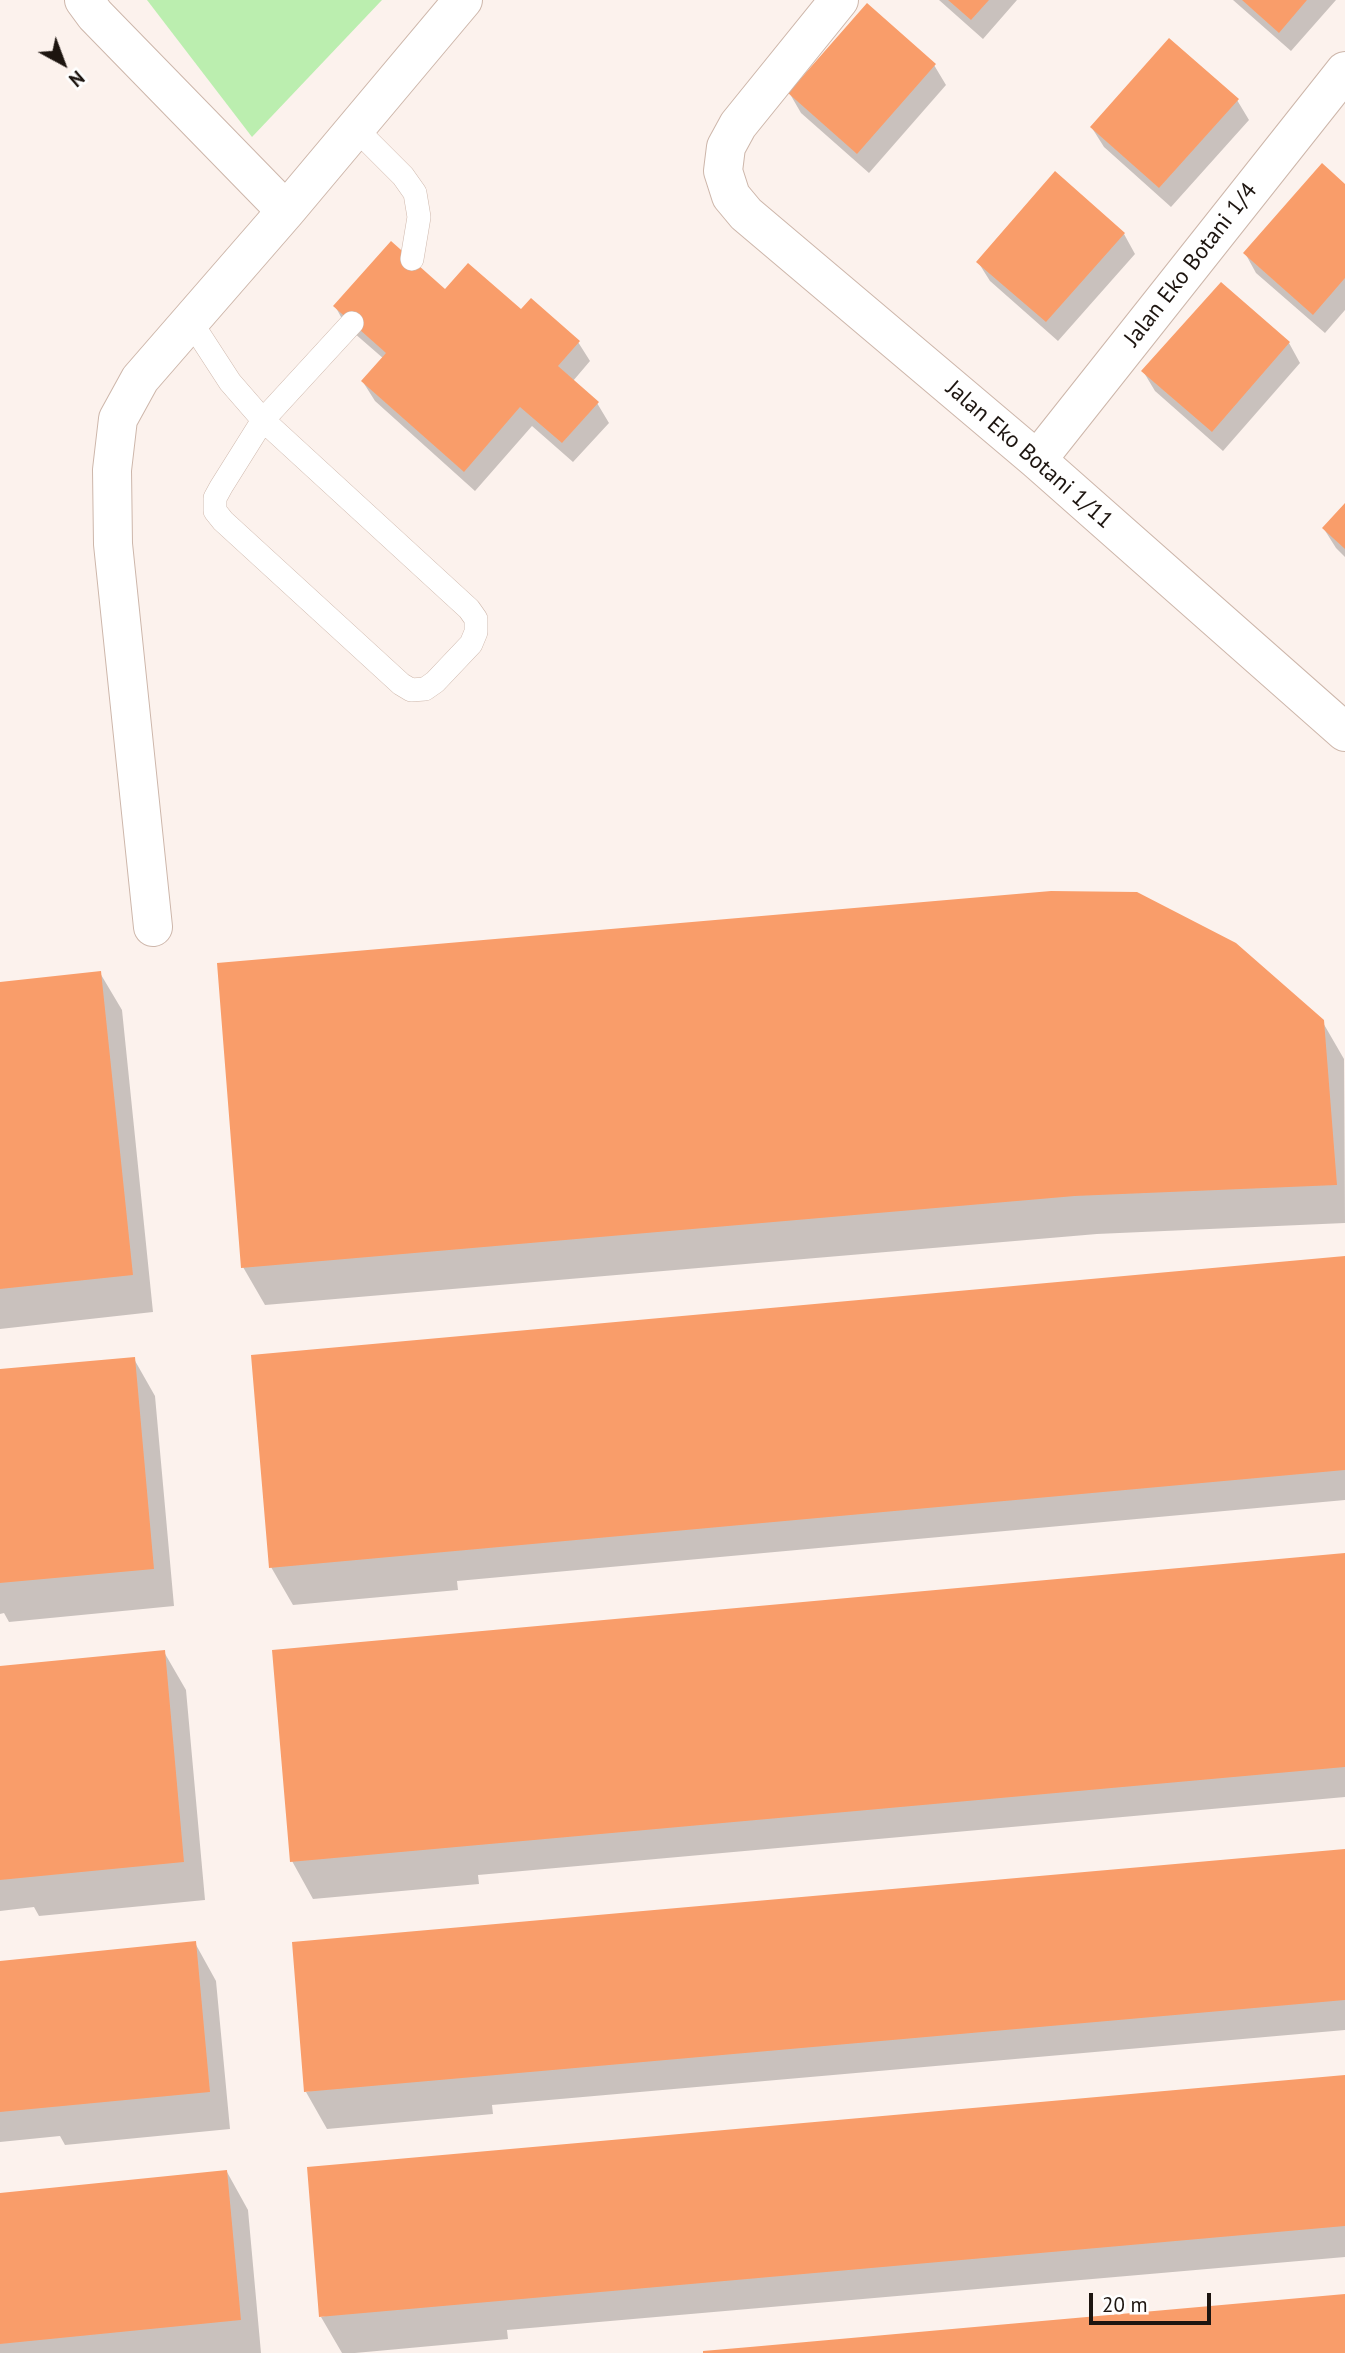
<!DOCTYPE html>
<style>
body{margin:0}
#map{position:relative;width:1345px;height:2353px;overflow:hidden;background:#fcf2ed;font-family:"PT Sans",sans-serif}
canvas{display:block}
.north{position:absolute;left:28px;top:28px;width:70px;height:70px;-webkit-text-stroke:5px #fff;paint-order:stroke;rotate:139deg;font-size:19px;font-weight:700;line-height:28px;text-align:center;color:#1d1510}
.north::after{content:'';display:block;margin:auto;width:24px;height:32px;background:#1d1510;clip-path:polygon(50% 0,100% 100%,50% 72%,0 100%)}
.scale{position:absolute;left:1089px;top:2293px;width:122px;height:32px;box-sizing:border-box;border:4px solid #1d1510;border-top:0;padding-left:9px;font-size:21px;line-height:24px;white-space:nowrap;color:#1d1510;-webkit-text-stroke:5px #fff;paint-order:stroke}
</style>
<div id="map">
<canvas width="1345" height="2353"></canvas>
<div class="north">N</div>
<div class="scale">20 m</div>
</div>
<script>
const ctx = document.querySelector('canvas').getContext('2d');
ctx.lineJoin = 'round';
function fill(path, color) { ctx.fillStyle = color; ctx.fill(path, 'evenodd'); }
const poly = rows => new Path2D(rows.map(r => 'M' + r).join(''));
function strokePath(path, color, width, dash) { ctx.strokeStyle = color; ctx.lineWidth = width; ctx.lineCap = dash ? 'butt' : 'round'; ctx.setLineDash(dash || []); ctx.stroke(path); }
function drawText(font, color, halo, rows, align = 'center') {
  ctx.font = font + ' "PT Sans",sans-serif'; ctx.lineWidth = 5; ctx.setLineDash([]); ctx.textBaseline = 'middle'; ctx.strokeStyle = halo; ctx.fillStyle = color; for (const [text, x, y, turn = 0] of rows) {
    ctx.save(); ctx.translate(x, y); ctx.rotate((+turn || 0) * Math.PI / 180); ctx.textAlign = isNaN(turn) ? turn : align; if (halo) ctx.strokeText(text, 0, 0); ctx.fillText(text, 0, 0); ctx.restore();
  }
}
const green = poly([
 [147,0,382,0,252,137]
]);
const shadow = poly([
 [939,0,1017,0,983,39],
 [1233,0,1336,0,1291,51],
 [934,65,946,85,869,173,801,113,790,94],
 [1237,100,1249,120,1171,207,1104,147,1092,128],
 [1345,186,1345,310,1325,333,1256,273,1245,253],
 [1124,234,1135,254,1058,341,990,281,978,262],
 [1221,284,1289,343,1300,363,1223,451,1155,391,1143,371],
 [445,291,521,312,578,342,590,361,573,381,597,403,609,423,573,462,532,426,475,491,375,401,363,382,384,359,346,326,335,306],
 [1345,505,1345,557,1336,548,1324,529],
 [100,973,122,1010,153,1312,0,1329,0,984],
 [1322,1021,1344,1059,1345,1223,1097,1234,265,1305,243,1267],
 [1345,1260,1345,1500,457,1581,458,1590,293,1605,271,1567],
 [134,1359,155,1396,174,1606,9,1622,4,1613,0,1614,0,1371],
 [1345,1555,1345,1797,478,1875,479,1884,313,1899,292,1861],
 [164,1652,186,1690,205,1900,39,1916,34,1907,0,1911,0,1668],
 [1345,1851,1345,2030,492,2105,493,2114,327,2129,306,2092],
 [195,1943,216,1981,230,2129,65,2145,60,2136,0,2142,0,1962],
 [1345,2077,1345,2257,507,2330,508,2339,355,2353,342,2353,321,2317],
 [227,2172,248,2210,261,2353,0,2353,0,2195]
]);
const building = poly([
 [948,0,989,0,971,20],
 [1242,0,1307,0,1279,33],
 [867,3,936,64,857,154,788,93],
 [1169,38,1239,99,1159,188,1090,127],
 [1322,163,1345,184,1345,278,1313,315,1243,253],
 [1055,171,1125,233,1046,322,976,262],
 [391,241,445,289,468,263,521,309,531,298,580,341,558,366,599,402,562,443,520,407,464,472,361,381,386,353,333,306],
 [1221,282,1290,342,1212,432,1141,371],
 [1345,503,1345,549,1322,528],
 [1051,891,1137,892,1236,943,1324,1020,1337,1185,1075,1196,241,1268,217,963],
 [101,971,133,1275,0,1289,0,982],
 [1345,1256,1345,1470,269,1568,251,1355],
 [135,1357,154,1569,0,1583,0,1369],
 [1345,1553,1345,1767,290,1862,272,1650],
 [165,1650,184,1862,0,1880,0,1666],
 [1345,1849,1345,2000,304,2092,292,1942],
 [196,1941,210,2092,0,2112,0,1961],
 [1345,2075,1345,2226,319,2317,307,2167],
 [227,2170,241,2320,0,2344,0,2193],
 [1345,2294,1345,2353,703,2353,703,2351,750,2347]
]);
const service = poly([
 [355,128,403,176,415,193,419,217,412,259],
 [191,322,230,382,263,420,469,609,476,619,476,632,471,644,435,682,425,689,411,690,401,684,223,521,215,511,215,498,221,487,263,420,352,323]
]);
const minor = poly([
 [84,0,95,15,286,211],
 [839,0,738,125,726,147,723,171,731,196,746,214,1037,460,1345,732],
 [1037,460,1345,71],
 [153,927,113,544,112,470,118,419,140,379,286,211,463,0]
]);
const streetNames = [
 ["Jalan Eko Botani 1/4",1191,265,-52],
 ["Jalan Eko Botani 1/11",1029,455,41]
];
fill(green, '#bbeeaf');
fill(shadow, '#0003');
fill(building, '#f99d6a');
strokePath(service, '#cdb6aa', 24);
strokePath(minor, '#cdb6aa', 40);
strokePath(service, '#fff', 23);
strokePath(minor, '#fff', 38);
drawText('23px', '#1d1510', '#fff', streetNames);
</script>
